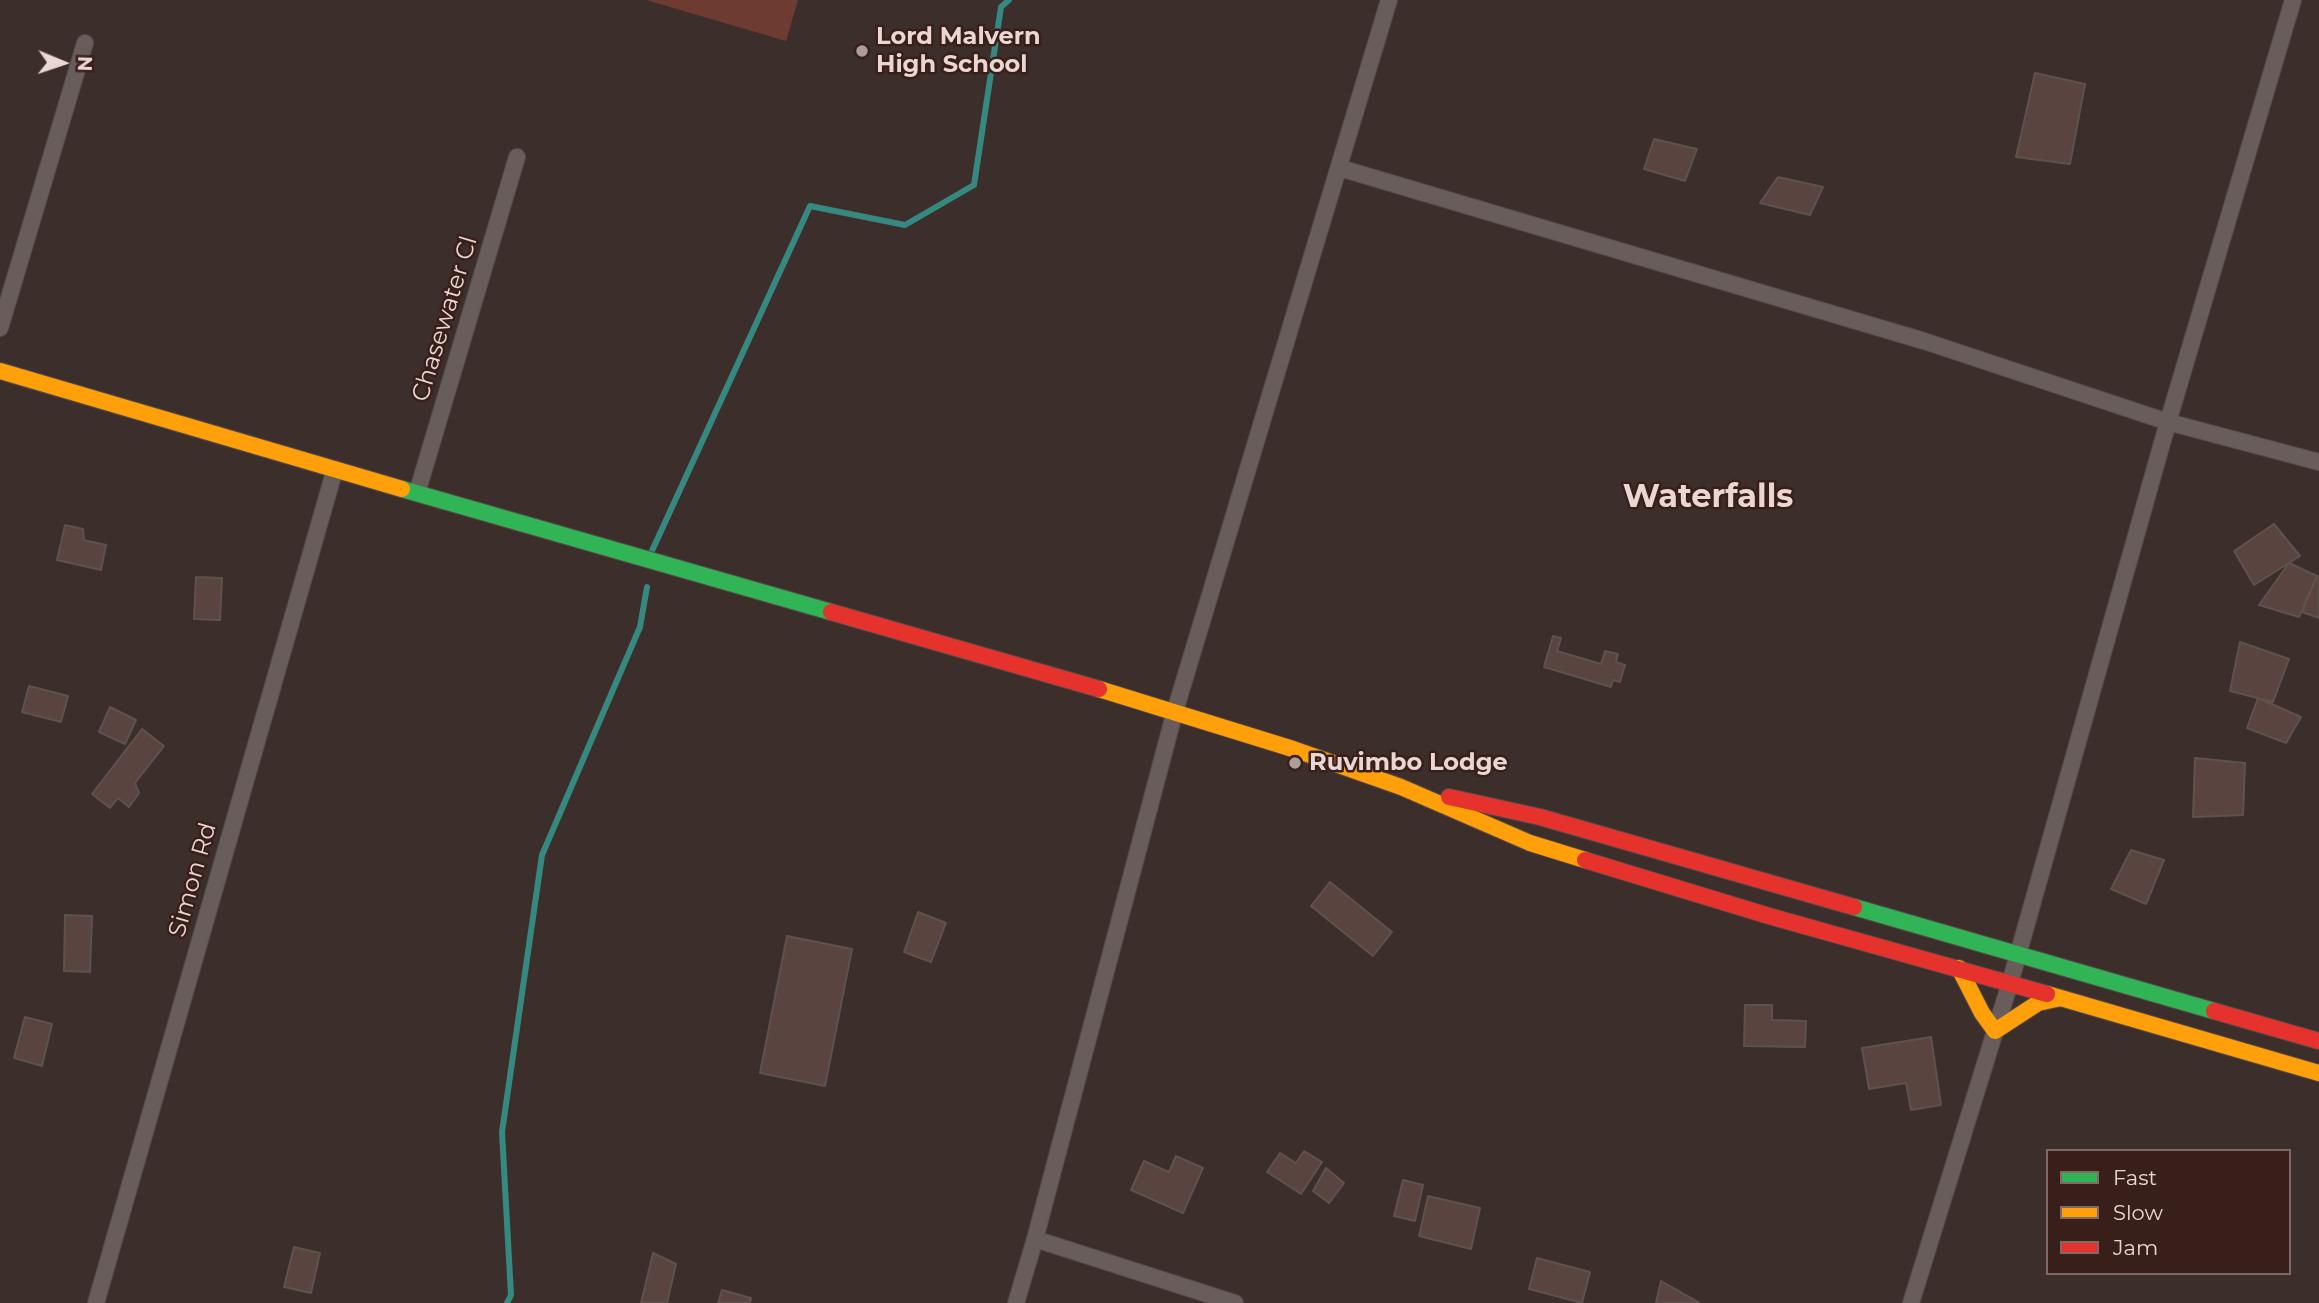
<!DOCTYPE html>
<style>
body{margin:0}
#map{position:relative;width:2319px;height:1303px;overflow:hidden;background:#3c2e2b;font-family:Montserrat,sans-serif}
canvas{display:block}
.legend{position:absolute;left:2046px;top:1149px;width:245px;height:126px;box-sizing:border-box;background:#391f1a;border:2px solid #806964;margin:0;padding:9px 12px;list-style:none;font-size:21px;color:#ead7d3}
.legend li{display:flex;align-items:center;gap:14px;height:35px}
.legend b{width:35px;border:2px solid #806964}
.north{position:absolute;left:28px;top:28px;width:70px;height:70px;-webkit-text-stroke:5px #391f1a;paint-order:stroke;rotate:92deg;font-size:19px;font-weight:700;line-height:28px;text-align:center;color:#ead7d3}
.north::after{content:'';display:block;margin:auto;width:24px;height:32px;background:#ead7d3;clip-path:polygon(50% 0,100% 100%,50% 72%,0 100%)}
</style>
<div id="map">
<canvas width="2319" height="1303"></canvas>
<ul class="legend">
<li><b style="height:9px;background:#30b455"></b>Fast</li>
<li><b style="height:9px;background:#ff9f0a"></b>Slow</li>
<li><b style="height:9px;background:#e5322d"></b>Jam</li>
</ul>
<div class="north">N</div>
</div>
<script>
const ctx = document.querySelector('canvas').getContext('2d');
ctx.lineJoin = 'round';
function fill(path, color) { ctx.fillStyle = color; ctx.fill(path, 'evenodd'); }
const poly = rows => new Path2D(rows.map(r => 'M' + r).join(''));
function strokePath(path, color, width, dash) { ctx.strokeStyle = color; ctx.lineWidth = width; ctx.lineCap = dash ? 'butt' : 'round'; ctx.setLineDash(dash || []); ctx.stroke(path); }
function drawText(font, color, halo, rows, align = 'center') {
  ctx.font = font + ' Montserrat,sans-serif'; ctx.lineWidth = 5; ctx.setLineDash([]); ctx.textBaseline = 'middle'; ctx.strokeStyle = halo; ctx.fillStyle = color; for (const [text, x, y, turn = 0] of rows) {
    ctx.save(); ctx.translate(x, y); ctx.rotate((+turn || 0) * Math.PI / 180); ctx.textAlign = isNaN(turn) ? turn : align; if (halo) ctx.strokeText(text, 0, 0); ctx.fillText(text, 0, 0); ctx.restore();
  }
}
const green = poly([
 [646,0,798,0,786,41]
]);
const stream = poly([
 [651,553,810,206,905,225,974,185,1001,7,1009,0],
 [507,1303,511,1295,502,1132,542,855,640,627,647,587]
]);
const building = poly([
 [2035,73,2085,84,2070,164,2016,157,2035,73],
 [1654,139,1697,149,1685,181,1644,169,1654,139],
 [1778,177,1823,187,1810,215,1760,203,1778,177],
 [2274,524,2300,556,2254,585,2234,551,2274,524],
 [65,525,83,529,84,540,106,545,101,570,57,560,65,525],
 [2289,563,2317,576,2299,617,2259,605,2289,563],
 [2317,576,2319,577,2319,618,2302,612,2317,576],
 [196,577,222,578,220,620,194,619,196,577],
 [1553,636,1561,638,1557,651,1601,664,1605,651,1618,654,1616,662,1625,665,1620,682,1613,680,1611,687,1544,667,1553,636],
 [2240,642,2289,659,2273,702,2230,691,2240,642],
 [29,686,68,696,61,722,22,712,29,686],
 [2258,698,2301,717,2286,743,2247,728,2258,698],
 [110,707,136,720,125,744,99,732,110,707],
 [142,729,164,746,135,783,139,793,129,807,118,798,110,808,92,794,142,729],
 [2195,758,2245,763,2243,815,2193,817,2195,758],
 [2131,850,2164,860,2146,904,2111,889,2131,850],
 [1330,882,1392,932,1373,956,1311,906,1330,882],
 [918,912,946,923,931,962,904,952,918,912],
 [65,915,92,916,90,972,64,971,65,915],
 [787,936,852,949,825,1086,760,1073,787,936],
 [1745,1005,1772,1005,1772,1020,1806,1021,1805,1047,1744,1046,1745,1005],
 [25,1017,52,1024,42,1066,14,1058,25,1017],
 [1931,1037,1941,1105,1911,1110,1906,1083,1869,1089,1862,1048,1931,1037],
 [1304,1151,1322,1162,1301,1194,1267,1172,1280,1153,1296,1163,1304,1151],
 [1176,1156,1203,1168,1183,1213,1131,1190,1144,1161,1169,1172,1176,1156],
 [1326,1168,1344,1183,1329,1203,1313,1191,1326,1168],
 [1403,1180,1423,1185,1415,1221,1394,1216,1403,1180],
 [1428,1196,1480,1208,1471,1249,1419,1236,1428,1196],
 [294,1247,320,1253,311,1293,284,1287,294,1247],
 [653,1253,676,1264,667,1303,641,1303,653,1253],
 [1537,1258,1590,1272,1582,1303,1529,1289,1537,1258],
 [1661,1281,1700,1303,1656,1303,1661,1281],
 [722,1290,751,1298,750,1303,718,1303,722,1290]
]);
const street = poly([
 [1340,168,1924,341,2168,422,2319,462],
 [0,328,85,43],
 [417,493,517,157],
 [1035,1239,1235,1303],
 [96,1303,335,469],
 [1016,1303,1035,1239,1175,711,1389,0],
 [1911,1303,2010,983,2168,422,2293,0]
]);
const fast = poly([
 [402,489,831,612],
 [1854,907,2214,1011]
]);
const slow = poly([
 [0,371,402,489],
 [1099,689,1293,749,1401,787,1530,843,1585,860],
 [1959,968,1982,1013,1995,1031,2038,1003,2061,998],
 [2047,994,2319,1073]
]);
const jam = poly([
 [831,612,1099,689],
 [1449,797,1540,817,1854,907],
 [1585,860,1769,916,2047,994],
 [2214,1011,2319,1041]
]);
const markers = [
 [862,51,7,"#ad9c98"],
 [1295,763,7,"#ad9c98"]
];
const poiNames = [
 ["Lord Malvern",876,37],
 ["High School",876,65],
 ["Ruvimbo Lodge",1309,763]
];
const streetNames = [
 ["Chasewater Cl",445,319,-73],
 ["Simon Rd",193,880,-74]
];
const districtNames = [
 ["Waterfalls",1708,498]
];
fill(green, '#6d3b31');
strokePath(stream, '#368981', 6);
fill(building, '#594440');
strokePath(building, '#5e524f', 2);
strokePath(street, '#574a47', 18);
strokePath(fast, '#574a47', 18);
strokePath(slow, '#574a47', 18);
strokePath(jam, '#574a47', 18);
strokePath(street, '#685d5b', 16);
strokePath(fast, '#30b455', 16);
strokePath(slow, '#ff9f0a', 16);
strokePath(jam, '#e5322d', 16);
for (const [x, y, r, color] of markers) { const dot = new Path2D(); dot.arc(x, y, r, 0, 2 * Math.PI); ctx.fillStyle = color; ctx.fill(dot); strokePath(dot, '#391f1a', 2.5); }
drawText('bold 24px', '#ead7d3', '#391f1a', poiNames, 'left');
drawText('24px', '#ead7d3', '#391f1a', streetNames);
drawText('bold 32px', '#ead7d3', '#391f1a', districtNames);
</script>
